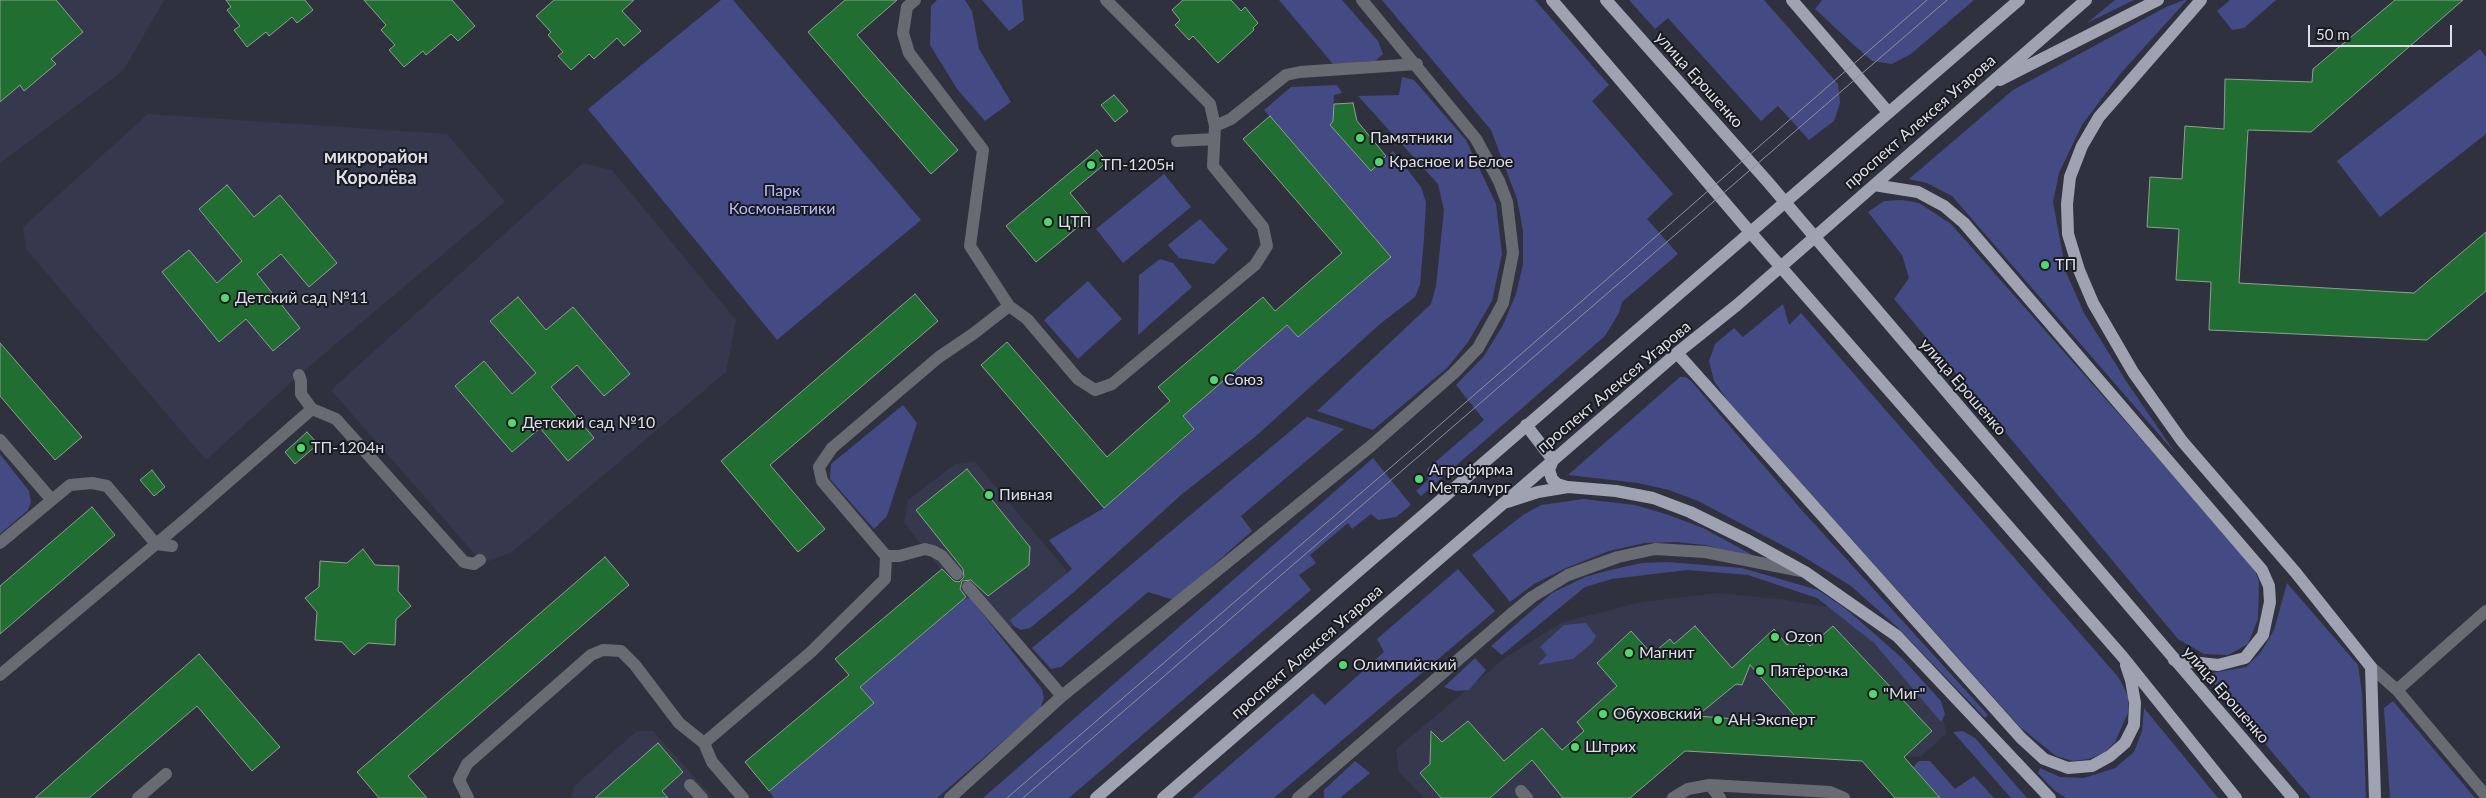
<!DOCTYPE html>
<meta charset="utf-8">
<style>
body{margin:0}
#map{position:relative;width:2486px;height:798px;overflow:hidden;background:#2f313f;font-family:Lato,sans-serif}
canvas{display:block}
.scale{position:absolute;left:2308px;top:25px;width:144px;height:22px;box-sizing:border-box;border:2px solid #dedfe9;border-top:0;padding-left:6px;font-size:15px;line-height:18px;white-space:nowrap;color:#dedfe9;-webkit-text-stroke:4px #191a20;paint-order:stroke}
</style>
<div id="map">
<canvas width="2486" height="798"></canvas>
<div class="scale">50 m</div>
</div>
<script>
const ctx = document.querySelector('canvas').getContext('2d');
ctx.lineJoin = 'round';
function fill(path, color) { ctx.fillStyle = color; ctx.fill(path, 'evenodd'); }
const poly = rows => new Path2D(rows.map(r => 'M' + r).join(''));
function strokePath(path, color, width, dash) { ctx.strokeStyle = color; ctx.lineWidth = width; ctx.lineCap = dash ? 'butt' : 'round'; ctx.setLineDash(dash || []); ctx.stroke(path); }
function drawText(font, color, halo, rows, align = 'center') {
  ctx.font = font + ' Lato,sans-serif'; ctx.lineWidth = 4; ctx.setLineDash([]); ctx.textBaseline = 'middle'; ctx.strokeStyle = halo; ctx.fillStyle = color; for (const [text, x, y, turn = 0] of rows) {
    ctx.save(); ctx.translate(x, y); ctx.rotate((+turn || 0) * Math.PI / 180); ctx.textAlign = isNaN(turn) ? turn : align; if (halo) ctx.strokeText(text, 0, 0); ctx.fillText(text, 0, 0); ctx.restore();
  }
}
const built = poly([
 [0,0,164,0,123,71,0,163],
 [148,114,447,134,505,202,299,375,206,460,26,249,23,227],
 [583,163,612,170,736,320,726,372,512,552,489,561,480,560,331,390],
 [975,462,1066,570,1065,581,1005,632,988,629,904,523,908,500,955,464],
 [1719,593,1787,600,1839,609,1942,710,1946,734,1920,757,1897,756,1672,719,1583,798,1424,798,1399,772,1396,749,1505,658,1563,622,1642,602],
 [637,731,653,731,713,798,571,798,574,786]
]);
const green = poly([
 [721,0,733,0,921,220,777,340,588,109],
 [937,0,965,0,972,11,979,49,1011,102,985,121,957,89,930,45,931,6],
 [982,0,1022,0,1024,20,1009,31],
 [1279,0,1342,0,1378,41,1383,54,1375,61,1333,64],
 [1382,0,1535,0,1609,85,1592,101,1673,194,1647,219,1678,254,1622,302,1619,313,1605,336,1421,496,1416,491,1428,480,1427,469,1484,420,1456,385,1484,356,1503,325,1516,294,1523,264,1523,231,1517,199,1491,130],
 [1629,0,1764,0,1838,84,1840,103,1834,121,1809,140,1778,106,1761,121,1668,18,1655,29],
 [1822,0,1974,0,1911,54,1892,64,1872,61,1856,47,1815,9],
 [2115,0,2134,0,2087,23],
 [2184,0,2187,0,2121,73,2082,125,2059,173,2053,202,2066,272,2084,313,2128,384,2176,454,1952,196,1927,183,1909,179,2013,90,2166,7],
 [2230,0,2276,0,2244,28,2232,30,2217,11],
 [2480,49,2486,57,2486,134,2380,217,2337,161],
 [1402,77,1414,80,1466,140,1496,204,1502,254,1492,301,1468,342,1447,368,1373,430,1317,411,1431,304,1436,286,1444,210,1438,184,1358,96,1399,95],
 [1337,85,1342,93,1334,95,1333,121,1331,125,1371,171,1393,151,1421,187,1426,202,1424,238,1420,285,1415,297,1380,324,1256,436,1181,495,1074,592,1030,628,1021,630,1014,626,1010,620,1072,569,1049,540,1104,508,1194,430,1183,416,1287,325,1298,337,1391,257,1264,110,1291,87],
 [1164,174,1191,207,1123,263,1096,229],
 [1902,200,1919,203,1951,224,2254,567,2259,582,2258,619,2248,644,2228,655,2204,654,2178,639,1894,299,1909,278,1902,255,1868,212,1884,201],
 [1200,219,1228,249,1214,264,1179,258,1168,245],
 [1160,259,1173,263,1192,287,1138,335,1139,275],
 [1088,281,1122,319,1078,359,1044,320],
 [1783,304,1789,325,1801,313,2119,678,2128,696,2128,713,2115,742,2104,753,2089,759,2073,761,2056,756,2020,727,1728,401,1714,381,1709,361,1715,344,1734,328,1743,337],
 [1680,377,1686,377,1692,382,1800,508,1988,715,1985,718,1897,627,1851,586,1799,554,1698,501,1669,490,1638,483,1568,475],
 [903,405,917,423,887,516,874,529,830,479,831,464],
 [1307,417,1344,429,1241,516,1252,531,1174,600,1148,592,1061,667,1051,669,1032,648],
 [0,454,29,491,31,502,28,510,0,534],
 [1373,458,1411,505,1396,517,1378,520,1371,514,1352,529,1348,523,1310,555,1316,563,1299,575,1311,590,1069,798,983,798],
 [1584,499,1635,505,1669,515,1703,528,1758,558,1705,545,1676,542,1645,543,1609,551,1566,568,1534,584,1510,602,1472,555,1523,515,1541,505],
 [1667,562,1742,568,1818,590,1846,609,1901,657,1941,701,1945,714,1941,722,1874,643,1817,598,1748,575,1687,570,1612,579,1585,587,1502,655,1491,646,1552,593,1585,577,1610,570,1642,563],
 [1458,569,1495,611,1274,798,1192,798,1313,693,1325,705,1384,652,1377,639],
 [2287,583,2358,665,2362,693,2366,798,2311,798,2206,674,2246,667,2261,652,2274,630],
 [970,598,1042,689,1044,698,1040,709,937,798,774,798,769,791,873,703,860,687,963,600],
 [1586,623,1596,636,1592,643,1573,659,1537,665,1547,655,1540,647,1564,625],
 [1475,658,1486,670,1469,690,1456,691,1444,687],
 [2393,701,2475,798,2390,798,2384,708],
 [2144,708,2218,798,2066,798,2054,790,2038,773,2040,768,2060,777,2084,778,2115,768,2134,752,2142,731],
 [1963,731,1975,738,2027,798,2011,798,1953,732],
 [1355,761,1370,773,1340,798,1324,798,1324,790],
 [1919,761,1930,761,1955,789,1974,776,1994,798,1940,798,1913,767]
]);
const building = poly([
 [0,0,56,0,83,32,51,59,56,64,24,91,20,85,0,102,0,0],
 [226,0,305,0,313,10,297,23,292,17,269,36,266,32,247,47,234,30,240,26,227,10,231,7,226,0],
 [364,0,452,0,475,26,458,41,451,34,426,55,423,51,404,67,389,50,395,45,381,30,386,25,364,0],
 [554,0,634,0,622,11,641,31,624,46,617,38,594,59,589,54,571,70,558,56,563,52,548,35,551,32,536,16,554,0],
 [845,0,897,0,857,35,958,150,931,174,808,32,845,0],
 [1183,0,1231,0,1241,11,1245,7,1258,23,1253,28,1254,30,1218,63,1193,36,1189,40,1175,25,1180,20,1172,10,1183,0],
 [2395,0,2463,0,2311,132,2248,130,2239,283,2414,293,2486,232,2486,291,2427,340,2209,330,2211,282,2176,280,2179,229,2147,227,2150,177,2182,179,2185,126,2224,129,2225,79,2312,82,2313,69,2395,0],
 [1114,95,1128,111,1115,122,1101,105,1114,95],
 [1353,103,1357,121,1386,156,1371,171,1330,125,1333,121,1334,104,1353,103],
 [1270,116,1391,257,1298,337,1287,325,1183,416,1194,429,1104,508,981,365,1007,342,1107,457,1170,401,1158,387,1263,297,1275,311,1342,253,1243,139,1270,116],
 [1097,150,1107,162,1070,193,1090,217,1036,262,1006,226,1097,150],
 [227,185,254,217,280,195,337,263,309,287,281,254,257,274,300,328,273,351,246,319,219,342,162,272,189,250,217,283,242,261,199,209,227,185],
 [915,294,938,321,770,465,825,529,798,552,721,461,915,294],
 [518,297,546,330,573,307,630,374,604,396,577,365,551,387,594,438,568,461,540,428,512,452,455,386,484,361,512,394,536,373,490,321,518,297],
 [0,343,82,437,55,460,0,396,0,343],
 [307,432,318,444,295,464,285,452,307,432],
 [967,469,1030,547,1029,565,988,596,971,580,962,581,960,589,966,597,860,687,874,703,769,791,745,762,849,675,835,659,942,569,954,581,959,582,964,577,963,569,916,510,967,469],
 [152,470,165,487,154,496,140,480,152,470],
 [92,507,115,535,0,634,0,586,92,507],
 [363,549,375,565,399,566,398,591,411,606,396,619,395,645,368,643,354,655,342,642,315,640,317,612,305,598,319,587,320,561,347,563,363,549],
 [605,557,629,585,408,776,427,798,379,798,357,772,605,557],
 [1695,626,1732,668,1774,629,1787,645,1799,635,1810,646,1833,626,1932,731,1904,757,1940,798,1895,798,1862,761,1685,751,1630,798,1563,798,1532,760,1490,798,1441,798,1420,773,1430,764,1431,731,1442,742,1468,721,1504,761,1542,728,1562,750,1584,731,1577,722,1617,686,1597,663,1631,631,1652,654,1670,639,1674,644,1695,626],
 [1750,665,1802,724,1697,716,1736,684,1742,685,1750,665],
 [199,654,280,747,252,771,197,706,89,798,35,798,199,654],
 [658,743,683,772,662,791,668,798,595,798,658,743]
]);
const minor = poly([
 [915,0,907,7,903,33,909,53,983,150,970,246,1009,306],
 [1215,126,1231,119,1286,75,1300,72,1417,64],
 [1177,141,1214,139],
 [312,409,336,419,464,562,474,564,480,560],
 [0,440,51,499],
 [0,543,70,485,92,483,107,486,156,544,172,546],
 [886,556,822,481,819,467,832,448,939,357,973,334,1009,306,1027,319,1078,379,1095,390,1112,384,1255,265,1267,246,1263,227,1213,166,1215,126,1210,104,1106,0],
 [968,587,1062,696],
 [2371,667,2397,690,2486,796],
 [0,675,187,518,312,409,301,394,301,381,299,375],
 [2397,690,2486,611],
 [704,743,811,652,885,579,886,556,899,556,925,549,933,551,942,556,957,574],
 [690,785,702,798],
 [1710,785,1720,798],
 [1521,791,1527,798],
 [138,798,166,774],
 [468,798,459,780,467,764,591,655,603,650,621,651,635,665,679,723,704,743,712,762,743,798],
 [950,798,1062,696,1371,446,1454,373,1478,348,1503,303,1513,253,1507,202,1499,181,1476,139,1362,0],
 [1298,798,1510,615,1532,597,1568,575,1618,557,1655,549,1705,552,1801,571],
 [1673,798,1688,789,1710,785,1830,792,1844,798]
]);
const major = poly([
 [1552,0,1744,225,2122,656,2236,798],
 [1606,0,1767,181,2293,798],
 [1792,0,1888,112],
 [2201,0,2099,117,2082,146,2070,177,2067,204,2068,234,2079,270,2093,303,2133,372,2182,441,2296,573,2371,667,2375,798],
 [2000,80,2158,0],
 [1874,185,1918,192,1944,206,1964,223,2262,570,2269,586,2270,602,2263,635,2245,658,2218,665,2174,660],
 [1677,353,2021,738,2044,759,2068,768,2092,766,2110,756,2125,743,2134,725,2135,703,2131,680,2126,665],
 [1526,425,1553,460,1549,470,1552,479,1557,484,1567,487],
 [1507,502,1538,492,1568,487,1616,491,1653,498,1690,512,1749,541,1805,572,1897,636,2050,798],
 [1096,798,2019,0],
 [1163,798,1677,353,1737,305,2086,0]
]);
const tram = poly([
 [1007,798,1419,443,1927,0],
 [1023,798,1947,0]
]);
const markers = [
 [1360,138,5,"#56d671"],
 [1379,162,5,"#56d671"],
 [1091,165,5,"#56d671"],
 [1048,222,5,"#56d671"],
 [2045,265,5,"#56d671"],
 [225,298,5,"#56d671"],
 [1214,380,5,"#56d671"],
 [512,423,5,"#56d671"],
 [301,448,5,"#56d671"],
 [1419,479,5,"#56d671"],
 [989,495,5,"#56d671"],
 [1775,637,5,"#56d671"],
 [1629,653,5,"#56d671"],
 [1343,665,5,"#56d671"],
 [1760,671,5,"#56d671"],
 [1873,694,5,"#56d671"],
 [1603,714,5,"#56d671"],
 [1718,720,5,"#56d671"],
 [1575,747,5,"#56d671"]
];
const streetNames = [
 ["улица Ерошенко",1699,80,48],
 ["проспект Алексея Угарова",1920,122,-41],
 ["проспект Алексея Угарова",1614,387,-40],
 ["улица Ерошенко",1963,387,49],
 ["проспект Алексея Угарова",1307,652,-41],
 ["улица Ерошенко",2226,695,49]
];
const poiNames = [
 ["Памятники",1370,138],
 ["Красное и Белое",1389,162],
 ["ТП-1205н",1101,165],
 ["ЦТП",1058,222],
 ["ТП",2055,265],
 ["Детский сад №11",235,298],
 ["Союз",1224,380],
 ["Детский сад №10",522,423],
 ["ТП-1204н",311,448],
 ["Агрофирма",1429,470],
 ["Металлург",1429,488],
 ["Пивная",999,495],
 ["Ozon",1785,637],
 ["Магнит",1639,653],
 ["Олимпийский",1353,665],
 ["Пятёрочка",1770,671],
 ["\"Миг\"",1883,694],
 ["Обуховский",1613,714],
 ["АН Эксперт",1728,720],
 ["Штрих",1585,747]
];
const parkNames = [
 ["Парк",782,191],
 ["Космонавтики",782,209]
];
const neighbourhoodNames = [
 ["микрорайон",376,157],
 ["Королёва",376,178]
];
fill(built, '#36394d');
fill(green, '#444a84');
fill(building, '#216e33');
strokePath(building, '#919f92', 1);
strokePath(minor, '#696b72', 12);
strokePath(major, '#9fa2b0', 12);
strokePath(tram, '#8f919d', 1);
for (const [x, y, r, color] of markers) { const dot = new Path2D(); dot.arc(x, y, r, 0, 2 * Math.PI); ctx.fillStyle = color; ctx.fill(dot); strokePath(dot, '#191a20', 2); }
drawText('16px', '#dedfe9', '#191a20', streetNames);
drawText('16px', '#dedfe9', '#191a20', poiNames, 'left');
drawText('16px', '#b4bdfb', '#191a20', parkNames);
drawText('bold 18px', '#dedfe9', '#191a20', neighbourhoodNames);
</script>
